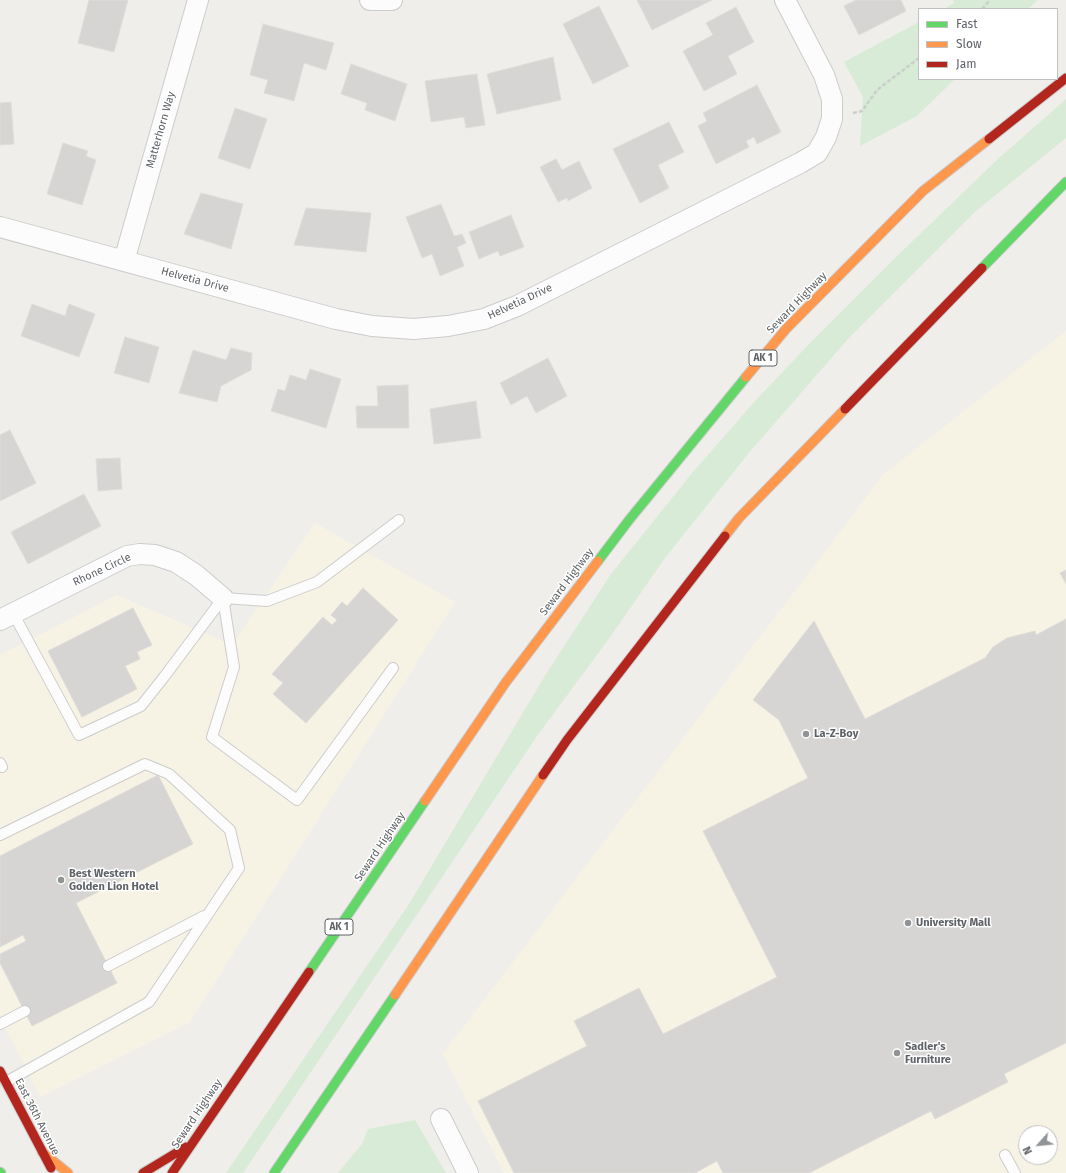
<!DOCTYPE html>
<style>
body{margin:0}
#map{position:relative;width:1066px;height:1173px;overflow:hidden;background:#efeeea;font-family:"Fira Sans",sans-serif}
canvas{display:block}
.legend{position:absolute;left:918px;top:8px;width:140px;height:72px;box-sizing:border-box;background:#fff;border:1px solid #bfc1c3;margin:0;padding:5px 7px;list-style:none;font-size:12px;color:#5f6368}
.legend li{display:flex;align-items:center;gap:8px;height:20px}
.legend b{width:20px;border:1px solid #bfc1c3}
.north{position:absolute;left:1018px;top:1125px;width:40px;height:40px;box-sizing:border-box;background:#fff;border:1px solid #bfc1c3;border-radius:50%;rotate:243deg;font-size:11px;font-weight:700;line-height:16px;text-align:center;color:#5f6368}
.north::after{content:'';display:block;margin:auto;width:14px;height:18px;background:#919496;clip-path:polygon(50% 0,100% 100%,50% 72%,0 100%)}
</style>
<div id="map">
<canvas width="1066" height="1173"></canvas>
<ul class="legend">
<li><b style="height:5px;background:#63d668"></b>Fast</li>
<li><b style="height:5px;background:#ff974d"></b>Slow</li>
<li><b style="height:5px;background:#b3261e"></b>Jam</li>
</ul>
<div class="north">N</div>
</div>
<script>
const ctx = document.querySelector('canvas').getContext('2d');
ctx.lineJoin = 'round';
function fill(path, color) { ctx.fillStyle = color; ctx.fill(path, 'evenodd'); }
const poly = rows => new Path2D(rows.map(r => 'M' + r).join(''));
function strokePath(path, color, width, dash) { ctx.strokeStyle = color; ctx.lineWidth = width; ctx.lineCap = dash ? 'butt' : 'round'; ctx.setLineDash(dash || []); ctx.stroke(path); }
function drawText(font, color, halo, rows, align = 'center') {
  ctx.font = font + ' "Fira Sans",sans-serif'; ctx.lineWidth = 3; ctx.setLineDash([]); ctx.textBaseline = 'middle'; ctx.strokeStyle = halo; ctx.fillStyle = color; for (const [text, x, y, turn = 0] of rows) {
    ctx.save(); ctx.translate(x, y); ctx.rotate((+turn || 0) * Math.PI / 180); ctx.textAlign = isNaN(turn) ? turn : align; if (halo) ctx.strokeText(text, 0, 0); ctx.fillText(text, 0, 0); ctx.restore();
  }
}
const commercial = poly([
 [1066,331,1066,1173,504,1173,443,1054,884,474],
 [1026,1133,1050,1133,1050,1157,1026,1157],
 [315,523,455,602,190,1022,40,1097,0,1017,0,655,117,595,232,645]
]);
const green = poly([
 [953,0,1038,0,1028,9,944,9,954,3],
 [919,22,919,79,955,79,917,116,860,146,863,97,844,62],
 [1066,99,1066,138,976,211,847,340,748,454,665,558,608,640,537,736,243,1173,226,1173,409,904,546,674,611,574,693,472,755,401,813,340,895,258,998,159],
 [415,1120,446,1173,338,1173,362,1144,368,1129]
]);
const building = poly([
 [89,0,128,0,114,52,78,43,89,0],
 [637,0,712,0,652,30,637,0],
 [856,0,901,0,906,11,859,35,844,6,856,0],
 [599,6,629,66,593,84,563,24,599,6],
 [736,7,754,42,728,56,737,74,704,91,683,51,713,35,706,23,736,7],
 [263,24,334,43,326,70,304,63,294,101,264,93,268,80,250,75,263,24],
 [553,57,561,100,497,114,487,74,553,57],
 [351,64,407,84,395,121,365,110,367,103,341,94,351,64],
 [477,74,485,125,466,128,464,117,431,122,425,81,477,74],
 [757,85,781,132,757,144,754,137,746,141,749,147,716,164,698,126,707,121,703,113,757,85],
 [11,102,14,144,0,145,0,103,11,102],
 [235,108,267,119,250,169,218,158,235,108],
 [669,122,684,152,658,165,669,188,640,203,613,149,669,122],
 [63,143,88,151,86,156,96,160,82,205,47,194,63,143],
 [556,159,562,170,579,161,592,188,568,201,567,198,558,202,540,167,556,159],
 [201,193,243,204,231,249,184,234,201,193],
 [441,204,454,236,462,234,466,243,457,247,464,266,440,276,432,254,422,258,406,217,441,204],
 [306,208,371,213,366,252,294,245,306,208],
 [511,215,524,247,500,256,498,251,479,259,469,232,511,215],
 [32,304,65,316,69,304,95,314,79,357,21,336,32,304],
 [125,337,159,347,149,383,114,373,125,337],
 [231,348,252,353,251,370,221,386,217,402,179,393,193,350,226,360,231,348],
 [548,358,567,396,536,413,527,396,511,405,500,383,548,358],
 [310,369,341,379,326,428,271,411,278,389,285,391,290,375,306,380,310,369],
 [408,385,409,428,357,428,356,406,378,406,377,386,408,385],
 [476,401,481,438,434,444,430,409,476,401],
 [10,430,36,483,0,501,0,435,10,430],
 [120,458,122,489,98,491,96,459,120,458],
 [84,494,101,526,28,564,11,532,84,494],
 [1066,570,1066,584,1060,573,1066,570],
 [363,588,398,620,306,723,273,694,283,683,272,674,323,617,332,625,337,620,331,615,342,602,347,606,363,588],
 [133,608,152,645,137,652,140,659,125,666,137,689,82,717,48,651,133,608],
 [1066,619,1066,1043,1004,1074,1008,1082,935,1119,931,1111,809,1173,723,1173,717,1161,695,1173,514,1173,478,1101,587,1046,574,1021,639,988,663,1034,777,977,703,831,808,778,779,720,753,700,814,621,865,719,985,658,993,647,1007,638,1035,631,1036,635,1066,619],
 [158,775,193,844,76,903,117,983,32,1026,0,963,0,954,26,941,23,935,0,947,0,856,158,775]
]);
const path = poly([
 [982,9,990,0],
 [853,113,862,111,877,90,919,58]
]);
const lane = poly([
 [223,598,234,667,212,737,297,800,393,668],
 [223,598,267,601,317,582,399,520],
 [13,613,79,735,141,706,164,677,223,598],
 [0,763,2,767],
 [0,835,145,764,169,774,230,830,239,868,149,1002,6,1082],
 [108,966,204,916],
 [0,1024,25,1011],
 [1005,1155,1015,1173]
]);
const street = poly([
 [370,0,392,0],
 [0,227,336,319,372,326,414,329,448,326,484,319,517,306,800,163,817,153,826,137,832,119,832,99,824,75,785,0],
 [124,261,198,0],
 [0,620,127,556,140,554,155,555,176,562,196,575,223,598],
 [441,1119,468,1173]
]);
const fast = poly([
 [982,268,1066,182],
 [598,561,629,520,746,377],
 [309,972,425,801],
 [0,1172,1,1173],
 [274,1173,395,995]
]);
const slow = poly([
 [746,377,786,329,923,191,989,139],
 [725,536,739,518,845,409],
 [425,801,506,682,598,561],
 [395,995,543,775],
 [42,1152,68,1173]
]);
const jam = poly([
 [989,139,1066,78],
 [845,409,982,268],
 [543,775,567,740,725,536],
 [0,1071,51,1168],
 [143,1173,186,1147],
 [172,1173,309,972]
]);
const markers = [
 [806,734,4,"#919496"],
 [61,880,4,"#919496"],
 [908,923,4,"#919496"],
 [897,1053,4,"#919496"]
];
const shields = [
 [763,358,28],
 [339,927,28]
];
const shieldNames = [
 ["AK 1",763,358],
 ["AK 1",339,927]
];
const streetNames = [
 ["Matterhorn Way",161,130,-74],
 ["Helvetia Drive",195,280,15],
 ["Helvetia Drive",520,302,-25],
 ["Seward Highway",797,303,-46],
 ["Rhone Circle",102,570,-25],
 ["Seward Highway",567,582,-53],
 ["Seward Highway",380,847,-56],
 ["Seward Highway",197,1114,-56],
 ["East 36th Avenue",37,1117,63]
];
const poiNames = [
 ["La-Z-Boy",814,734],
 ["Best Western",69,874],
 ["Golden Lion Hotel",69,887],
 ["University Mall",916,923],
 ["Sadler's",905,1047],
 ["Furniture",905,1060]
];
fill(commercial, '#f7f3e4');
fill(green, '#d8ebd6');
fill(building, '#d6d5d3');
strokePath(building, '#deddd9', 1);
strokePath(lane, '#cbcccc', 12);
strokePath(street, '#cbcccc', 22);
strokePath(fast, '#cacacb', 11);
strokePath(slow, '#cacacb', 11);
strokePath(jam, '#cacacb', 11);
strokePath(path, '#cacfcc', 2.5, [4, 2]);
strokePath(lane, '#fdfcfc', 10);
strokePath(street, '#fdfcfc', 20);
strokePath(fast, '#63d668', 9);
strokePath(slow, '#ff974d', 9);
strokePath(jam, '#b3261e', 9);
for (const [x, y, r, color] of markers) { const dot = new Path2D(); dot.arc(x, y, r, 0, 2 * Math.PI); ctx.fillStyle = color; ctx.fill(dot); strokePath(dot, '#fff', 1.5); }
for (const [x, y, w] of shields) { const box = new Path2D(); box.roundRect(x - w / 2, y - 8, w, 16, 3); ctx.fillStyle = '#fff'; ctx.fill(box); strokePath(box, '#5f6368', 1); }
drawText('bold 10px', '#5f6368', null, shieldNames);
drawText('11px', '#5f6368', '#fff', streetNames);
drawText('bold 11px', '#5f6368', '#fff', poiNames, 'left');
</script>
